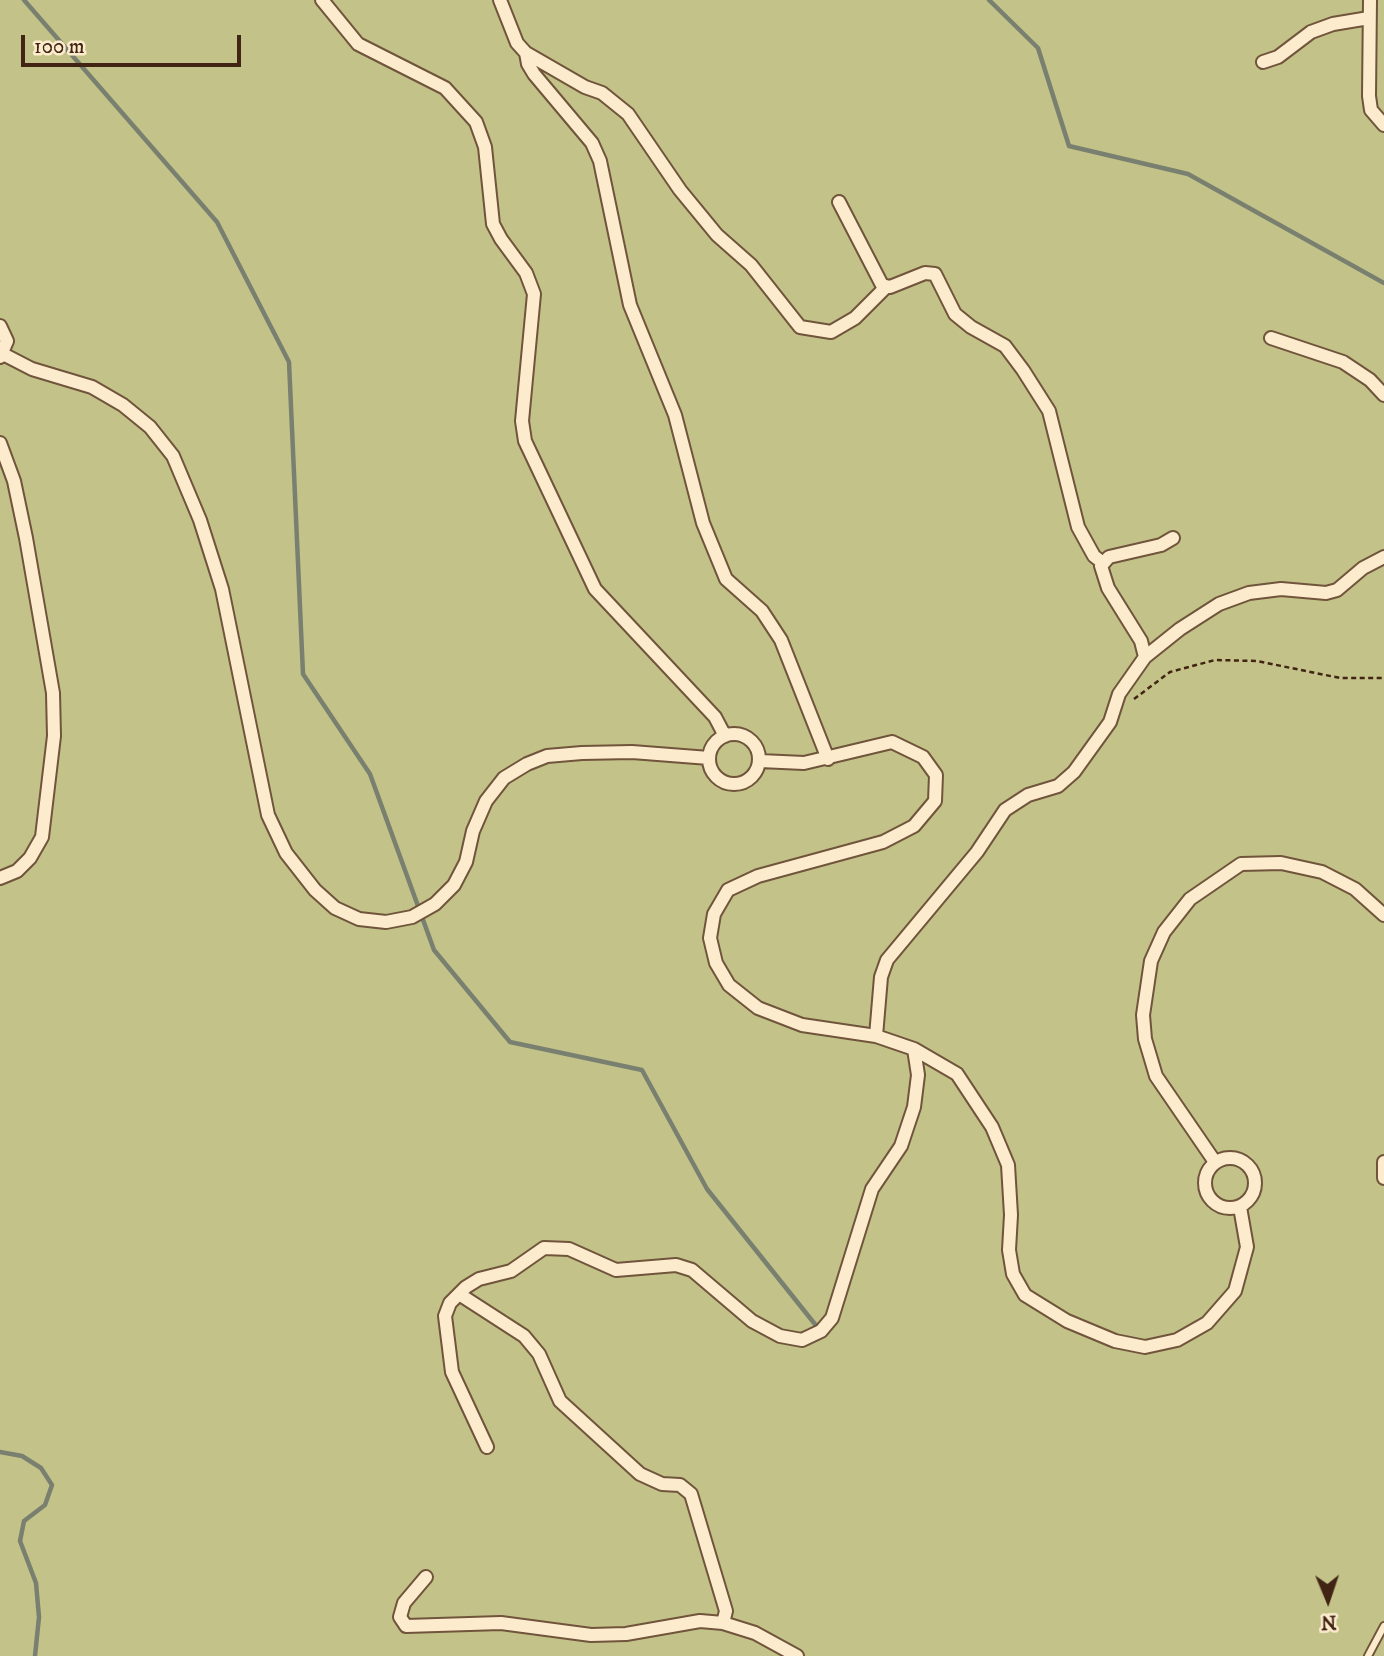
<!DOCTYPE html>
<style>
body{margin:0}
#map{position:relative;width:1384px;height:1656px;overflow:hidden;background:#fbe2b2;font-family:"IM FELL DW Pica",serif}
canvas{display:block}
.north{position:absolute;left:1293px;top:1565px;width:70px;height:70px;-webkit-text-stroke:5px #fceccd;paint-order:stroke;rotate:178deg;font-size:19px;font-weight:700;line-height:28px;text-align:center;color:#412413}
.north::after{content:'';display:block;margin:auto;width:24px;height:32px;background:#412413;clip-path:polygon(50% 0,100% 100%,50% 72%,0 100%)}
.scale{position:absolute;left:21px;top:35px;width:220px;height:32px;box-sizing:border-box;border:4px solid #412413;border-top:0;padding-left:9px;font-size:21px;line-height:24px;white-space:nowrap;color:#412413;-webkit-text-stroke:5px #fceccd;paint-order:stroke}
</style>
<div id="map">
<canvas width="1384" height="1656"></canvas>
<div class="north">N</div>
<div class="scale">100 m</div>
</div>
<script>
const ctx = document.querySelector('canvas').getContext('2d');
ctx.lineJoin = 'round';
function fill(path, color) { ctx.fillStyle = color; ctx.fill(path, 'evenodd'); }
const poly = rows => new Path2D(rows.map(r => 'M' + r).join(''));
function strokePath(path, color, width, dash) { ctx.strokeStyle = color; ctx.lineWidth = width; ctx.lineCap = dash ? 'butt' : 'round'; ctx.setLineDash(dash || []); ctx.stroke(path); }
const green = poly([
 [0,0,1384,0,1384,1656,0,1656]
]);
const stream = poly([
 [24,0,217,222,289,362,303,674,370,774,434,950,510,1042,642,1070,707,1189,818,1328],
 [989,0,1038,48,1069,146,1188,174,1384,283],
 [0,1452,22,1456,41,1468,52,1485,45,1505,24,1521,20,1541,36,1583,39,1617,35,1656]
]);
const path = poly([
 [1134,699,1170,672,1215,660,1257,661,1340,678,1384,678]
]);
const lane = poly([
 [1368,1656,1384,1626]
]);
const street = poly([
 [322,0,358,44,445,88,476,122,485,147,493,224,501,239,526,273,534,294,522,421,525,441,595,589,715,717,725,736],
 [500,0,517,43,526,53,585,87,602,93,628,114,680,190,717,235,751,265,800,327,831,332,855,318,886,287],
 [1370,0,1369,96,1371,110,1384,125],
 [526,53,528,64,534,74,592,143,600,161,630,305,675,415,703,523,726,579,762,611,781,640,828,759],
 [1263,62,1278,57,1311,32,1333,24,1369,18],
 [839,202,882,285,890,287,925,273,935,274,955,314,971,327,1005,346,1023,370,1049,411,1078,527,1094,556,1103,563],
 [0,326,7,341,0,357],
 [1271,338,1343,362,1370,380,1384,395],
 [3,354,32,369,92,387,123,405,150,427,173,456,200,520,222,589,268,815,286,853,315,890,335,908,359,919,386,922,412,917,435,904,454,885,466,862,473,831,486,801,504,778,527,764,547,756,582,753,632,752,709,758],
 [0,443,14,481,26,538,53,693,54,736,42,837,30,858,17,871,0,878],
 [1145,657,1141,641,1108,588,1101,566,1109,557,1161,545,1173,538],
 '709 759a25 25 0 1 1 50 0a25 25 0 1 1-50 0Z',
 [760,761,804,763,892,742,923,757,936,775,935,801,914,826,883,842,758,876,728,890,714,914,710,938,716,963,729,985,758,1008,802,1025,876,1036,914,1049,957,1074,992,1127,1008,1165,1011,1215,1009,1250,1013,1274,1025,1295,1067,1321,1115,1341,1145,1347,1177,1340,1207,1323,1235,1291,1247,1247,1240,1207],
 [876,1036,881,977,887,960,977,852,1005,810,1028,795,1058,786,1074,772,1110,722,1119,694,1145,657,1180,629,1219,604,1249,593,1281,589,1326,593,1337,590,1363,568,1384,557],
 '1205 1183a25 25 0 1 1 50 0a25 25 0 1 1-50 0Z',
 [1215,1162,1156,1076,1145,1039,1143,1015,1151,961,1164,932,1190,899,1241,864,1281,863,1322,872,1355,889,1384,915],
 [1384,1162,1384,1178],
 [459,1294,524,1336,539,1354,560,1401,640,1474,662,1484,680,1485,691,1494,726,1611,723,1623],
 [487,1447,452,1372,445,1316,450,1303,466,1287,479,1279,511,1271,544,1248,569,1249,616,1270,676,1265,692,1270,752,1321,780,1336,802,1340,821,1331,832,1318,872,1189,901,1146,914,1107,918,1075,914,1049],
 [426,1577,404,1603,400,1617,406,1626,501,1623,591,1635,626,1634,700,1621,723,1623,755,1633,797,1656]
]);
fill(green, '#c3c289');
strokePath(stream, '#798070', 4.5);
strokePath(lane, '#70543b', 10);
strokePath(street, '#70543b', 16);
strokePath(path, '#412413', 2.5, [5, 3.5]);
strokePath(lane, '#fceccd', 6);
strokePath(street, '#fceccd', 12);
</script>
